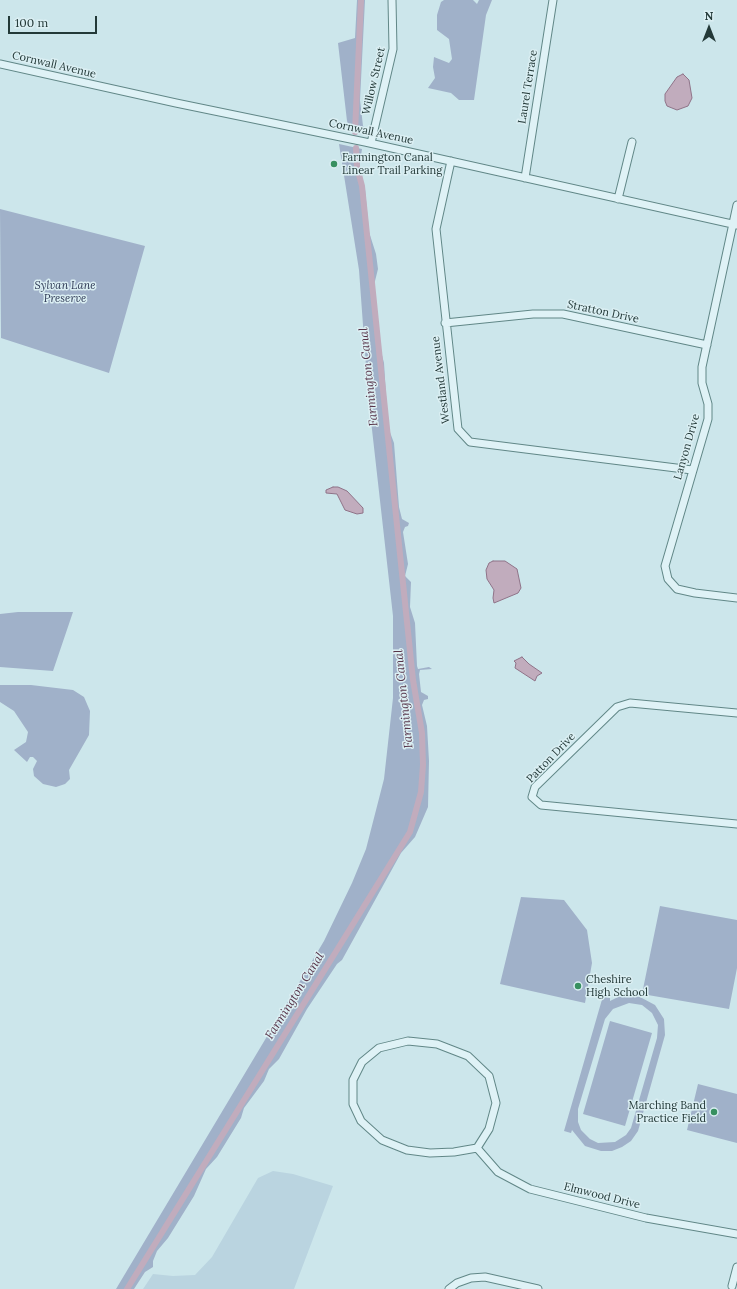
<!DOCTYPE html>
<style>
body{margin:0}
#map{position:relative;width:737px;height:1289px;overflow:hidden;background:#cce6eb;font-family:Lora,serif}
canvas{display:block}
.north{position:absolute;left:689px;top:8px;width:40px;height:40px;-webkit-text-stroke:3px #dbeff3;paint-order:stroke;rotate:0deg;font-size:11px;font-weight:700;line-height:16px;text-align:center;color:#233938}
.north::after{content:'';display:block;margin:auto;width:14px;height:18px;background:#233938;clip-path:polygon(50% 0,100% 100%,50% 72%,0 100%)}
.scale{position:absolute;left:8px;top:16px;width:89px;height:18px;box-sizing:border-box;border:2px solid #233938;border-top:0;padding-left:5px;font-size:12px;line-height:14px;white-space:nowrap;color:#233938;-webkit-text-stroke:3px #dbeff3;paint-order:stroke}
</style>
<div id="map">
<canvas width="737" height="1289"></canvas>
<div class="north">N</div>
<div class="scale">100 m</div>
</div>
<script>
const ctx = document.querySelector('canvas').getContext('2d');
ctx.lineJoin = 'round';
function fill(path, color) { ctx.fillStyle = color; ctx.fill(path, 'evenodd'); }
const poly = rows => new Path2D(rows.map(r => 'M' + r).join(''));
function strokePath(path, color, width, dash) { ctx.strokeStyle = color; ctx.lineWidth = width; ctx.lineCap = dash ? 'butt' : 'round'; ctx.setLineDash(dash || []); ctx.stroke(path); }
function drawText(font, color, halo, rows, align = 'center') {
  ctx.font = font + ' Lora,serif'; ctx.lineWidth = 3; ctx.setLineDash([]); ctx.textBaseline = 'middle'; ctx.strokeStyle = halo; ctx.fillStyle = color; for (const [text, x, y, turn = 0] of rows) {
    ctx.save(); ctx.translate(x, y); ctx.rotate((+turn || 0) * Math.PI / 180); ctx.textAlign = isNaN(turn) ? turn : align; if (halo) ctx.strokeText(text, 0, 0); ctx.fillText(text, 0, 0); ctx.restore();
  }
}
const farmland = poly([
 [273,1171,293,1174,333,1186,294,1289,143,1289,153,1274,173,1276,195,1275,212,1257,258,1178]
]);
const green = poly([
 [357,0,365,0,360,100,363,126,370,131,364,133,350,131,347,121,338,43,355,38],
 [444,0,473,0,477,4,479,0,492,0,486,15,474,100,459,100,451,93,428,88,435,78,433,67,434,57,449,63,452,59,449,39,437,30,437,15,441,2],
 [339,144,362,149,359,169,365,189,369,232,376,254,378,269,374,285,381,351,384,363,388,427,394,443,399,507,402,519,409,523,408,526,405,527,403,532,408,564,405,576,411,582,410,607,415,623,417,666,418,669,429,667,432,669,420,670,419,674,421,692,428,696,428,699,424,700,422,705,427,726,429,761,428,807,415,837,401,853,342,960,337,964,307,1009,279,1059,269,1069,264,1081,244,1108,241,1118,217,1157,206,1169,194,1196,168,1238,157,1251,153,1261,153,1267,145,1272,134,1289,116,1289,324,941,352,883,366,849,384,779,393,698,393,616,368,394,359,270],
 [0,209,145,246,109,373,1,338],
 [18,612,73,612,53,671,0,667,0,614],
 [0,685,31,685,73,690,84,697,90,711,89,735,69,770,70,779,65,784,56,787,43,784,34,776,33,769,37,761,33,757,30,757,27,762,14,750,26,742,28,732,14,711,0,702],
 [521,897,564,900,587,930,592,963,585,1003,500,984],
 [660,906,737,920,737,968,729,1009,642,994],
 [629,995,640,997,655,1005,664,1019,665,1035,638,1131,631,1141,622,1147,612,1151,601,1151,585,1146,572,1130,571,1133,564,1131,603,996,610,998,610,1001,618,997],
 [629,1003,642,1005,652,1013,658,1025,657,1038,631,1128,626,1135,615,1142,598,1143,590,1139,581,1130,578,1122,578,1109,605,1019,613,1009],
 [610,1021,652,1033,625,1126,583,1114],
 [698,1084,737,1094,737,1143,687,1130]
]);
const water = poly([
 [683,74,689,80,692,98,688,106,677,110,667,106,665,101,665,94,677,77,683,74],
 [333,487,338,487,347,491,363,508,363,513,357,514,345,510,337,494,326,493,326,490,333,487],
 [493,561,505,561,517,569,521,588,518,593,494,603,493,598,494,590,487,579,486,570,489,563,493,561],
 [522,657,529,664,542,673,537,676,535,681,515,668,516,663,514,661,522,657]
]);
const canal = poly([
 [355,132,361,0],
 [127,1289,410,832,421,792,423,765,422,733,413,680,362,186,357,167,356,148]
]);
const minor = poly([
 [0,64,176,103,365,142,737,225],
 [371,143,393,49,392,0],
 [451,161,436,229,458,429,470,442,692,470],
 [525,178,553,0],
 [618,199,632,142],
 [737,205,702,367,702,383,708,404,708,419,665,566,668,579,677,589,695,593,737,598],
 [445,323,533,314,563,314,707,345],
 [737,713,630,703,617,707,535,787,532,797,541,805,737,824],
 [408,1041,437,1044,468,1056,489,1076,496,1103,489,1129,477,1148,454,1152,430,1153,407,1150,382,1140,361,1121,353,1104,353,1080,362,1062,379,1048,408,1041],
 [477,1148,498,1172,530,1189,646,1218,737,1234],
 [732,1286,737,1267],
 [449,1289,457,1283,471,1278,485,1277,538,1289]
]);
const markers = [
 [334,164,4,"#379060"],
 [578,986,4,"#379060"],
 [714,1112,4,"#379060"]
];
const streetNames = [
 ["Cornwall Avenue",54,65,13],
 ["Willow Street",374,81,-77],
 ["Laurel Terrace",528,87,-81],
 ["Cornwall Avenue",371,132,12],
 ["Stratton Drive",603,312,12],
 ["Westland Avenue",441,380,-97],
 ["Lanyon Drive",687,447,-74],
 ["Patton Drive",551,758,-46],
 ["Elmwood Drive",602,1196,14]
];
const poiNames = [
 ["Farmington Canal",342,158],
 ["Linear Trail Parking",342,171],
 ["Cheshire",586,980],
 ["High School",586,993],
 ["Marching Band",706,1106,"right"],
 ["Practice Field",706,1119,"right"]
];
const parkNames = [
 ["Sylvan Lane",65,286],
 ["Preserve",65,299]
];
const waterNames = [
 ["Farmington Canal",369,377,-96],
 ["Farmington Canal",404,699,-96],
 ["Farmington Canal",295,996,-58]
];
fill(farmland, '#bad4e0');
fill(green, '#a0b1c9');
fill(water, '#c1acbd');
strokePath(water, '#8f7388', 1);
strokePath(canal, '#c1acbd', 6);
strokePath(minor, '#618787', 9);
strokePath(minor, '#dff2f6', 7);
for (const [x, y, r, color] of markers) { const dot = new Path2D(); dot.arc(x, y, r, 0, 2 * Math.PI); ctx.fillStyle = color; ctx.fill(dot); strokePath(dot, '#dbeff3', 1.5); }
drawText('11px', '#233938', '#dbeff3', streetNames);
drawText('11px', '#233938', '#dbeff3', poiNames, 'left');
drawText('italic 11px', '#2c3753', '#dbeff3', parkNames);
drawText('italic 12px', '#573449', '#dbeff3', waterNames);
</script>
